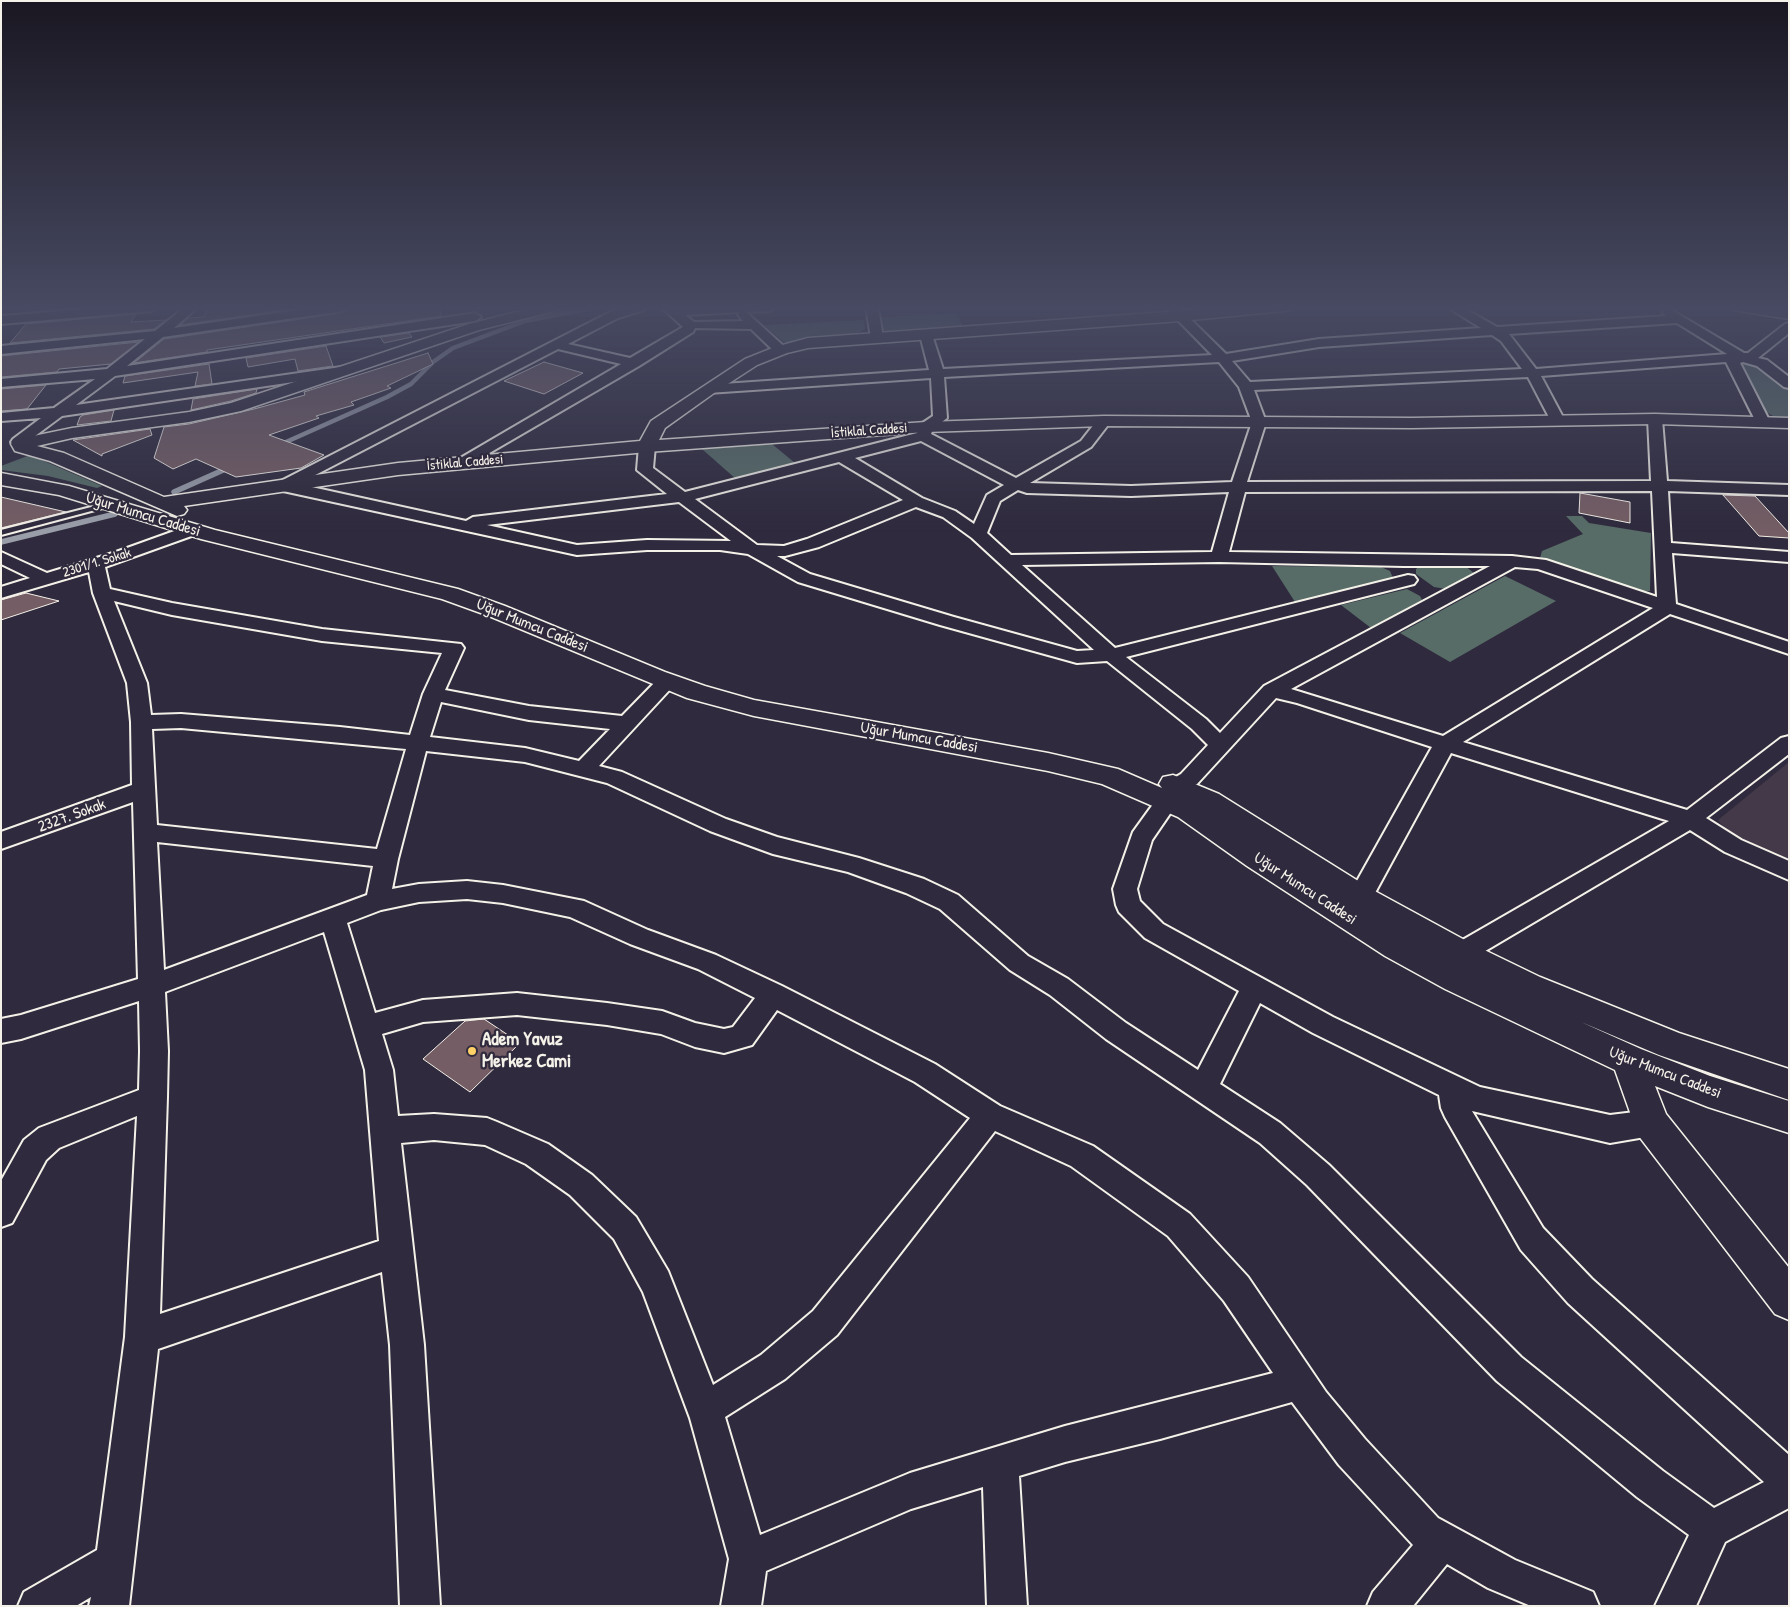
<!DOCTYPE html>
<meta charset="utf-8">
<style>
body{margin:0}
#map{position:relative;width:1790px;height:1607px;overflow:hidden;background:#2f2a3d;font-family:"Patrick Hand",sans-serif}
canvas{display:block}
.frame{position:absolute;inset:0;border:2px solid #f4f1e8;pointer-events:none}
</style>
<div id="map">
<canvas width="1790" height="1607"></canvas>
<div class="frame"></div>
</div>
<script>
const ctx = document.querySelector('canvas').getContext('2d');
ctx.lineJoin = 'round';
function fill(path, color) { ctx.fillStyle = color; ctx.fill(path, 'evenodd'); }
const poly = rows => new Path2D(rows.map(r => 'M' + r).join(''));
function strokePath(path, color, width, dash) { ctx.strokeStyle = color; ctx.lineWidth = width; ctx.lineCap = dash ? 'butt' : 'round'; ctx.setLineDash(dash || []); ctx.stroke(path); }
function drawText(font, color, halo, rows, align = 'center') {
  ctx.font = font + ' "Patrick Hand",sans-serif'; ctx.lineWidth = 4.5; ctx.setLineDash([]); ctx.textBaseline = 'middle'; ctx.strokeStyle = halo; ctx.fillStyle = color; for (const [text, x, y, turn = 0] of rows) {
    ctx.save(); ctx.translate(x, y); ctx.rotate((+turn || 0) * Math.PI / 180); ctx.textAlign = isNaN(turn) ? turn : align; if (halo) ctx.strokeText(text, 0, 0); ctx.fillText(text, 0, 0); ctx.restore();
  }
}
const built = poly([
 [1789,762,1789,865,1733,840,1718,820]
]);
const green = poly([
 [956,313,964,328,890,333,884,330,881,317],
 [864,320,865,329,856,334,809,336,793,342,784,342,764,325],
 [1744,362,1757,365,1789,390,1789,418,1775,417,1766,412,1741,363],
 [772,444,795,463,736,479,702,449],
 [30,455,102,486,97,488,48,476,1,470,1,466],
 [1566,516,1582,516,1589,523,1651,533,1650,591,1639,592,1540,558,1542,551,1583,534],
 [1272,566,1381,567,1390,571,1393,578,1295,602],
 [1420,566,1465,566,1474,573,1446,589,1434,587,1416,574,1416,569],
 [1505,576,1556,601,1450,662,1400,633],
 [1407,589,1420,596,1422,600,1371,628,1341,605]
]);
const streamFar1 = poly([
 [277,446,387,397,411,384,433,362,453,348,525,321,597,307]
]);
const stream = poly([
 [174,492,230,467],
 [1,542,115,514]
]);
const building = poly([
 [207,307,305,307,180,325,188,318,204,317,207,307],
 [350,307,440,307,441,316,207,350,207,352,134,363,164,339,342,313,350,307],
 [136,314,131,322,166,320,154,329,10,343,26,324,136,314],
 [409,333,412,337,384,343,380,337,409,333],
 [139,342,111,364,59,369,57,372,1,377,1,356,139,342],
 [326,346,333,366,298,371,295,359,248,367,246,358,326,346],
 [428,353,433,364,387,386,391,388,351,402,354,405,316,416,319,418,269,435,324,455,301,468,236,477,196,459,173,469,154,458,164,427,189,424,254,409,305,395,304,392,428,353],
 [544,362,583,373,544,394,504,381,544,362],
 [209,364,212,384,195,386,198,372,123,383,125,376,209,364],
 [46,385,27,409,1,411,1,389,46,385],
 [257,389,256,393,231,401,191,410,193,399,257,389],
 [114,410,111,421,77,425,80,417,83,415,114,410],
 [150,429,152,435,102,454,102,456,73,440,150,429],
 [1580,493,1630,502,1630,523,1579,513,1580,493],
 [1723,495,1755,496,1789,533,1789,538,1759,536,1723,495],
 [1,497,66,512,1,528,1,497],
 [26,593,59,601,1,620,1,600,26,593],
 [484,1019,520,1043,470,1092,423,1059,465,1021,484,1019]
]);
const lane = poly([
 [107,503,114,505,1,535,1,530,107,503]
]);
const street = poly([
 [110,307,157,307,151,311,1,324,1,316,110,307],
 [185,307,198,307,174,328,318,307,348,307,342,311,163,337,127,366,475,313,481,317,475,321,115,376,76,405,348,366,355,370,348,374,62,416,23,445,13,445,11,442,13,439,41,418,1,421,1,413,54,408,95,379,1,387,1,379,107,369,145,339,1,354,1,346,155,331,185,307],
 [628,307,646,307,644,310,618,318,568,344,630,358,683,327,661,307,776,307,770,311,746,312,788,350,786,353,776,353,751,329,695,328,693,332,639,366,467,466,457,466,454,463,457,460,621,364,558,349,298,484,466,521,473,517,667,494,637,470,639,446,642,443,647,441,652,443,655,446,653,468,685,492,917,433,921,424,933,416,931,378,708,393,701,389,708,385,929,370,920,335,926,331,932,335,943,369,1212,355,1165,307,1178,307,1226,354,1319,339,1481,328,1447,307,1462,307,1497,327,1666,316,1662,312,1668,308,1744,353,1748,353,1785,324,1789,323,1789,333,1758,358,1767,360,1789,377,1789,388,1784,387,1757,366,1743,362,1740,363,1770,422,1768,425,1758,425,1756,422,1726,362,1541,376,1565,421,1563,424,1558,425,1553,424,1551,421,1528,377,1254,390,1266,422,1247,482,1651,481,1648,419,1650,416,1655,415,1660,416,1662,419,1667,481,1789,485,1789,495,1668,491,1671,543,1789,552,1789,562,1672,553,1676,604,1789,642,1789,654,1670,614,1463,742,1687,810,1781,738,1789,736,1789,754,1706,818,1741,840,1789,861,1789,880,1725,852,1690,830,1470,960,1461,963,1452,960,1448,953,1452,946,1669,821,1451,753,1369,904,1360,906,1351,904,1348,897,1432,747,1297,703,1276,698,1197,784,1177,794,1169,791,1166,786,1169,781,1181,774,1208,745,1192,729,1107,661,1077,663,940,625,798,582,748,554,720,550,647,550,577,555,283,491,277,489,275,486,277,483,610,312,628,307],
 [740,312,738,315,743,321,694,322,685,315,740,312],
 [1677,323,1727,354,1536,369,1509,334,1677,323],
 [1492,335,1501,341,1522,369,1250,382,1232,361,1319,347,1492,335],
 [1219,362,1239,387,1252,422,1232,482,1131,486,1030,483,1091,447,1111,421,1109,418,1104,417,1099,418,1081,441,1016,478,931,434,933,429,947,418,944,377,1219,362],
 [921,441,1004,485,987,495,974,524,955,511,922,498,855,458,921,441],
 [839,462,903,500,807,539,784,546,757,545,695,499,839,462],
 [1018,490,1027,493,1131,496,1229,492,1212,552,1011,555,987,533,1000,501,1018,490],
 [1652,491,1657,597,1546,560,1512,556,1229,552,1245,492,1652,491],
 [679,502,731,541,647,540,577,545,487,525,679,502],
 [916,507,943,517,972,538,1094,650,1077,651,954,617,810,574,777,556,785,556,819,547,916,507],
 [1219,562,1404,566,1490,566,1264,686,1220,733,1206,719,1126,657,1414,584,1417,580,1414,576,1408,575,1115,648,1022,565,1219,562],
 [1515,567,1538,569,1653,608,1443,736,1291,689,1515,567],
 [866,307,878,307,883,338,882,341,877,342,871,338,866,307],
 [191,525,197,526,199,530,197,534,105,567,110,589,172,603,322,629,461,644,464,648,445,690,529,706,622,716,660,677,667,675,674,677,677,681,674,685,599,766,622,772,726,819,777,837,859,858,924,879,958,895,1028,956,1068,979,1126,1023,1198,1070,1239,991,1145,938,1119,912,1116,905,1113,889,1133,832,1159,796,1167,794,1175,796,1178,802,1152,840,1137,889,1140,901,1163,924,1333,1017,1480,1087,1610,1115,1651,1110,1661,1114,1666,1123,1661,1132,1651,1136,1610,1143,1472,1111,1543,1228,1592,1279,1789,1455,1789,1508,1725,1542,1696,1606,1655,1606,1689,1535,1637,1497,1497,1381,1307,1185,1260,1143,1106,1039,1050,995,1010,970,940,909,906,893,848,872,773,854,710,831,607,783,525,762,426,751,398,859,392,889,419,884,467,881,503,885,584,901,648,930,716,955,782,986,935,1064,1000,1106,1093,1146,1190,1214,1248,1277,1326,1392,1365,1439,1438,1518,1515,1560,1593,1592,1599,1606,1531,1606,1488,1588,1447,1564,1413,1606,1367,1606,1373,1592,1413,1545,1339,1465,1292,1402,1160,1439,1065,1462,1019,1476,1027,1606,987,1606,983,1487,911,1509,766,1571,761,1606,721,1606,729,1559,690,1418,643,1292,614,1239,570,1195,526,1164,485,1145,434,1140,401,1143,424,1345,440,1606,400,1606,390,1345,382,1272,158,1349,129,1606,89,1606,91,1597,76,1606,18,1606,24,1592,97,1550,125,1337,137,1116,59,1148,46,1160,12,1223,1,1227,1,1181,24,1140,39,1128,139,1090,140,1051,139,1001,21,1039,1,1043,1,1019,21,1015,138,979,133,802,1,849,1,832,132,785,131,722,127,683,93,593,89,572,1,598,1,587,30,578,1,564,1,552,47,573,116,552,191,525],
 [114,601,172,615,322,641,442,653,423,694,410,735,340,727,181,714,151,715,147,683,114,601],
 [441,702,529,720,610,729,579,761,525,748,430,737,441,702],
 [181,728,406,749,377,849,157,825,152,729,181,728],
 [157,842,373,866,367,895,164,970,157,842],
 [467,899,503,903,570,917,630,944,698,969,755,998,733,1027,724,1029,695,1023,662,1011,607,1003,517,993,423,1000,375,1013,347,923,381,910,419,902,467,899],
 [324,932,365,1070,379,1241,160,1314,167,1097,168,1051,165,992,324,932],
 [1260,1003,1313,1033,1439,1095,1441,1108,1445,1117,1521,1250,1568,1303,1764,1482,1714,1508,1663,1471,1521,1357,1329,1165,1280,1123,1220,1084,1260,1003],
 [777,1010,915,1082,970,1118,813,1311,761,1355,713,1385,668,1271,636,1217,592,1175,548,1144,497,1122,487,1118,434,1114,398,1116,393,1070,382,1034,423,1022,517,1015,607,1025,661,1034,695,1047,724,1053,752,1045,777,1010],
 [995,1131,1071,1166,1168,1236,1224,1301,1273,1373,1065,1426,910,1473,760,1535,725,1417,785,1379,837,1335,995,1131]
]);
const secondary = poly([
 [536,307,560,307,558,310,479,330,241,411,189,422,72,438,37,446,64,453,164,497,398,463,640,441,651,421,745,359,775,347,808,338,1234,307,1291,307,1289,310,1284,311,1181,321,808,348,787,353,757,365,714,393,665,428,659,440,926,422,1104,416,1412,418,1655,414,1789,418,1789,428,1655,424,1412,428,1104,426,926,432,647,452,398,475,184,506,187,510,184,514,177,516,50,461,15,451,11,444,14,440,72,428,189,412,231,403,469,324,536,307],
 [1732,307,1767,307,1789,310,1789,319,1739,311,1734,310,1732,307],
 [1,473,69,486,215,530,458,589,505,606,665,672,705,686,754,700,1048,753,1118,769,1162,788,1159,784,1163,777,1173,775,1219,794,1371,889,1472,944,1540,977,1679,1033,1789,1069,1789,1100,1659,1055,1581,1022,1641,1049,1710,1076,1789,1101,1789,1133,1708,1107,1655,1086,1666,1114,1789,1268,1789,1320,1775,1314,1638,1135,1615,1070,1445,989,1385,956,1247,866,1178,817,1102,784,1048,771,754,716,687,698,489,616,442,599,201,539,59,495,1,485,1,473]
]);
const markers = [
 [472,1051,5,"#ffd166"]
];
const farStreetnames = [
 ["İstiklal Caddesi",869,431,-4],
 ["İstiklal Caddesi",465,463,-5],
 ["2301/1. Sokak",97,563,-17]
];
const streetNames = [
 ["Uğur Mumcu Caddesi",143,515,17],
 ["Uğur Mumcu Caddesi",532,626,22],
 ["Uğur Mumcu Caddesi",919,738,10],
 ["2327. Sokak",72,816,-20],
 ["Uğur Mumcu Caddesi",1305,889,33],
 ["Uğur Mumcu Caddesi",1665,1073,21]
];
const nearPoinames = [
 ["Adem Yavuz",482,1040],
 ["Merkez Cami",482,1062]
];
fill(built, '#443949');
fill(green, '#576c67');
strokePath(streamFar1, '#999ea9', 4.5);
strokePath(stream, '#999ea9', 5.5);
fill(building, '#745d64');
strokePath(building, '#f4f1e8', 1);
strokePath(lane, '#f4f1e8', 4);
strokePath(street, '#f4f1e8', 4);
strokePath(secondary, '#f4f1e8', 3);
fill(lane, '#2f2a3d');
fill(street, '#2f2a3d');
fill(secondary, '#2f2a3d');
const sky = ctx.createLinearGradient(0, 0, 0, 532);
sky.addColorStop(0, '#1a1722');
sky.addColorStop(0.58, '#474a62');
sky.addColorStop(1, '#474a6200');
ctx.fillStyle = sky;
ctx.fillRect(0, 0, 1790, 532);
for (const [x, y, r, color] of markers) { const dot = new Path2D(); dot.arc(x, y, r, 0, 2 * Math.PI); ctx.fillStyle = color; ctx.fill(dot); strokePath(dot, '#2f2a3d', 2); }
drawText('14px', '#f4f1e8', '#2f2a3d', farStreetnames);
drawText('16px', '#f4f1e8', '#2f2a3d', streetNames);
drawText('bold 19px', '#f4f1e8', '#2f2a3d', nearPoinames, 'left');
</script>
